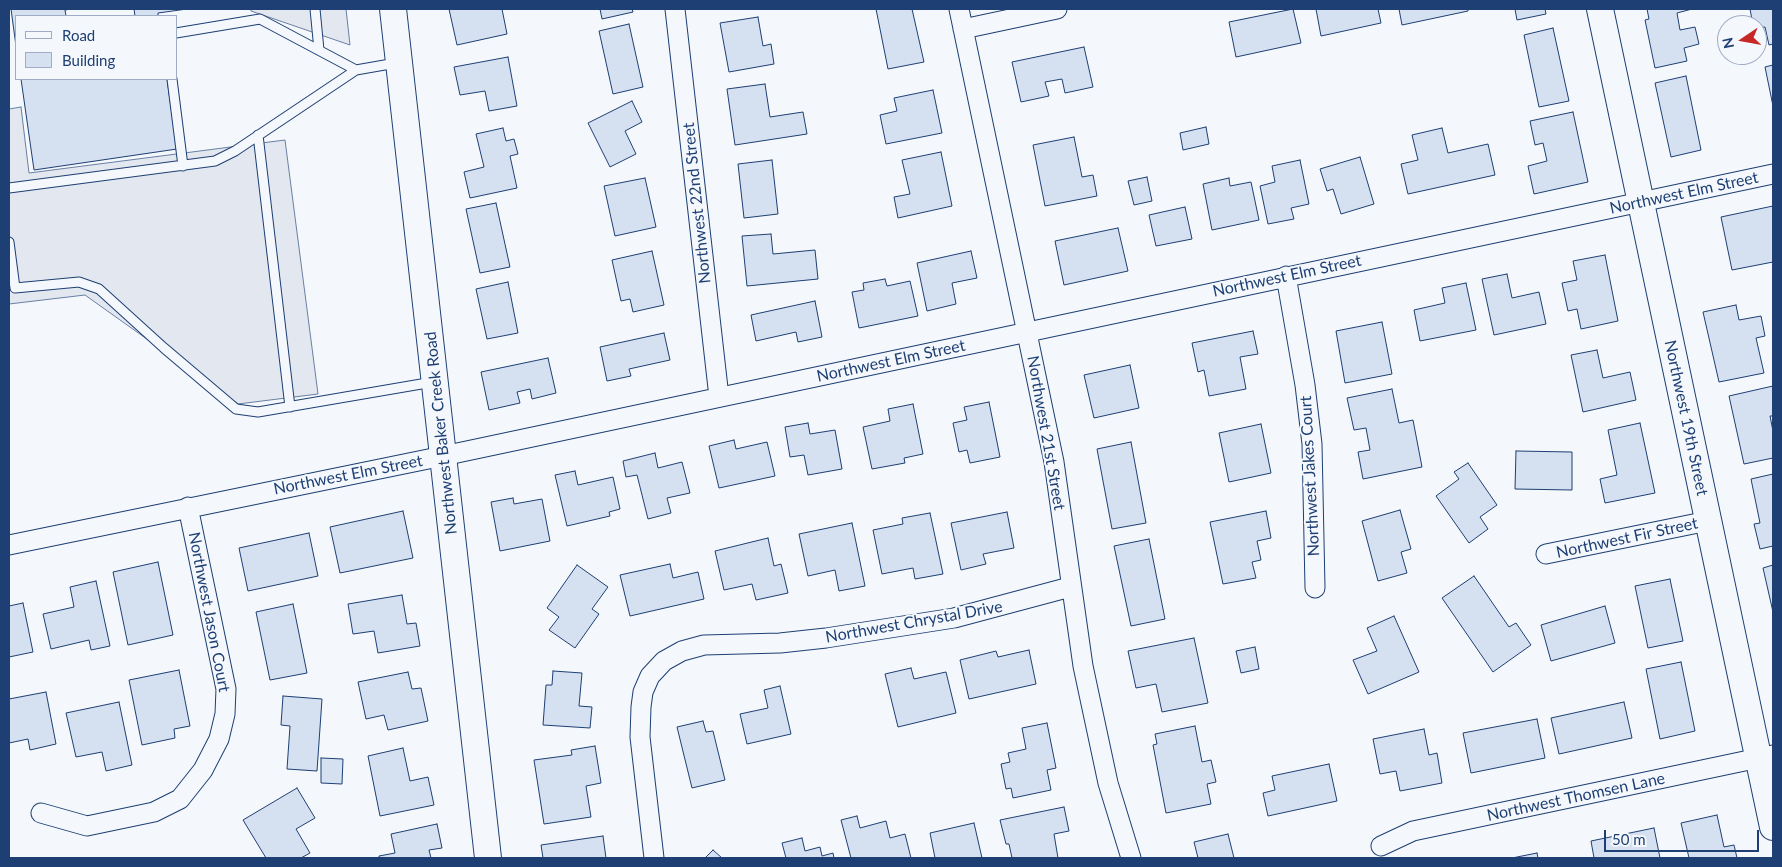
<!DOCTYPE html>
<style>
body{margin:0}
#map{position:relative;width:1782px;height:867px;overflow:hidden;background:#f4f7fb;font-family:Lato,sans-serif}
canvas{display:block}
.frame{position:absolute;inset:0;border:10px solid #1d3f73;pointer-events:none}
.legend{position:absolute;left:15px;top:15px;width:162px;height:65px;box-sizing:border-box;background:#f4f7fb;border:1px solid #9eadc5;margin:0;padding:6px 9px;list-style:none;font-size:15px;color:#1d3f73}
.legend li{display:flex;align-items:center;gap:10px;height:25px}
.legend b{width:25px;border:1px solid #9eadc5}
.north{position:absolute;left:1717px;top:15px;width:50px;height:50px;box-sizing:border-box;background:#f4f7fb;border:1px solid #9eadc5;border-radius:50%;rotate:258deg;font-size:14px;font-weight:700;line-height:20px;text-align:center;color:#1d3f73}
.north::after{content:'';display:block;margin:auto;width:18px;height:22px;background:#c62828;clip-path:polygon(50% 0,100% 100%,50% 72%,0 100%)}
.scale{position:absolute;left:1604px;top:830px;width:155px;height:22px;box-sizing:border-box;border:2px solid #1d3f73;border-top:0;padding-left:6px;font-size:15px;line-height:18px;white-space:nowrap;color:#1d3f73;-webkit-text-stroke:4px #f4f7fb;paint-order:stroke}
</style>
<div id="map">
<canvas width="1782" height="867"></canvas>
<div class="frame"></div>
<ul class="legend">
<li><b style="height:6px;background:#f4f7fb"></b>Road</li>
<li><b style="height:14px;background:#d5e0f0"></b>Building</li>
</ul>
<div class="north">N</div>
<div class="scale">50 m</div>
</div>
<script>
const ctx = document.querySelector('canvas').getContext('2d');
ctx.lineJoin = 'round';
function fill(path, color) { ctx.fillStyle = color; ctx.fill(path, 'evenodd'); }
const poly = rows => new Path2D(rows.map(r => 'M' + r).join(''));
function strokePath(path, color, width, dash) { ctx.strokeStyle = color; ctx.lineWidth = width; ctx.lineCap = dash ? 'butt' : 'round'; ctx.setLineDash(dash || []); ctx.stroke(path); }
function drawText(font, color, halo, rows, align = 'center') {
  ctx.font = font + ' Lato,sans-serif'; ctx.lineWidth = 4; ctx.setLineDash([]); ctx.textBaseline = 'middle'; ctx.strokeStyle = halo; ctx.fillStyle = color; for (const [text, x, y, turn = 0] of rows) {
    ctx.save(); ctx.translate(x, y); ctx.rotate((+turn || 0) * Math.PI / 180); ctx.textAlign = isNaN(turn) ? turn : align; if (halo) ctx.strokeText(text, 0, 0); ctx.fillText(text, 0, 0); ctx.restore();
  }
}
const parking = poly([
 [251,9,346,9,350,45,251,11,251,9],
 [21,107,29,173,285,140,318,394,238,404,85,295,9,304,9,109,21,107]
]);
const building = poly([
 [11,9,71,9,65,10,66,16,16,16,16,46,11,9],
 [134,9,187,9,158,13,158,16,135,16,134,9],
 [449,9,502,9,507,34,457,45,449,9],
 [600,9,632,9,633,12,602,19,600,9],
 [876,9,912,9,924,62,888,69,876,9],
 [1293,9,1301,43,1236,57,1229,22,1293,9],
 [1316,9,1378,9,1381,23,1321,36,1316,9],
 [1399,9,1468,9,1468,11,1402,25,1399,9],
 [1515,9,1545,9,1546,14,1517,20,1515,9],
 [1647,9,1692,9,1677,13,1680,30,1695,27,1699,44,1684,48,1687,61,1655,68,1645,20,1649,19,1647,9],
 [1750,9,1773,9,1773,44,1769,45,1765,27,1757,28,1757,25,1753,25,1750,9],
 [758,17,763,46,771,44,774,64,729,72,720,23,758,17],
 [629,24,643,87,613,94,599,31,629,24],
 [1553,28,1569,101,1539,107,1524,35,1553,28],
 [1084,47,1093,87,1065,93,1062,79,1045,82,1049,96,1021,102,1012,62,1084,47],
 [508,57,517,106,489,111,485,91,460,95,454,67,508,57],
 [1773,65,1773,106,1765,67,1773,65],
 [1686,76,1701,150,1671,157,1655,83,1686,76],
 [21,79,167,79,177,149,34,170,21,79],
 [765,84,770,117,803,112,807,134,735,145,727,89,765,84],
 [933,90,942,133,886,144,880,115,897,111,894,98,933,90],
 [632,101,642,122,625,131,636,154,610,167,588,123,632,101],
 [1573,112,1588,182,1534,194,1528,166,1547,161,1543,143,1535,145,1530,121,1573,112],
 [1206,127,1209,144,1183,150,1180,133,1206,127],
 [503,128,506,141,514,139,518,154,510,156,517,188,470,198,464,172,484,167,476,134,503,128],
 [1442,128,1448,153,1488,144,1495,175,1408,194,1401,164,1418,160,1412,135,1442,128],
 [1074,137,1082,177,1093,175,1097,196,1045,206,1033,145,1074,137],
 [941,152,952,206,898,218,894,197,910,194,902,160,941,152],
 [1360,157,1374,204,1341,214,1333,189,1327,191,1320,169,1360,157],
 [772,160,778,214,744,218,738,164,772,160],
 [1300,160,1309,204,1291,208,1294,219,1268,224,1260,186,1275,182,1272,166,1300,160],
 [1147,177,1152,201,1134,205,1128,181,1147,177],
 [645,178,656,227,615,236,604,186,645,178],
 [1229,178,1230,186,1251,182,1259,220,1212,230,1203,184,1229,178],
 [496,203,510,267,480,273,466,209,496,203],
 [1773,206,1773,262,1732,270,1721,217,1773,206],
 [1185,207,1192,239,1156,246,1149,215,1185,207],
 [1118,228,1128,271,1064,285,1055,241,1118,228],
 [771,234,773,254,815,250,818,279,747,286,742,236,771,234],
 [652,251,664,305,633,312,630,299,621,301,612,260,652,251],
 [971,251,977,278,952,283,956,304,927,311,917,263,971,251],
 [1605,255,1618,321,1581,329,1577,309,1568,311,1562,283,1577,280,1573,261,1605,255],
 [1507,274,1512,298,1539,292,1546,324,1494,335,1482,279,1507,274],
 [885,279,887,286,910,281,918,316,859,328,852,292,864,290,863,283,885,279],
 [508,282,518,333,487,339,476,289,508,282],
 [1466,283,1476,330,1420,341,1414,310,1445,303,1442,288,1466,283],
 [815,301,822,337,798,342,796,332,756,341,751,315,815,301],
 [1736,305,1739,320,1761,316,1765,336,1756,338,1764,373,1719,382,1703,312,1736,305],
 [1382,322,1392,374,1345,383,1336,331,1382,322],
 [1253,331,1258,354,1240,357,1246,389,1209,396,1204,370,1198,372,1192,343,1253,331],
 [664,333,670,360,629,369,631,376,607,381,600,347,664,333],
 [1597,350,1603,378,1630,372,1636,400,1583,412,1571,355,1597,350],
 [548,358,556,393,532,399,530,389,517,392,520,403,489,410,481,372,548,358],
 [1130,365,1139,408,1094,418,1084,375,1130,365],
 [1773,386,1773,416,1770,416,1773,431,1773,458,1744,464,1729,396,1773,386],
 [1392,389,1399,423,1413,420,1422,467,1363,479,1358,452,1370,450,1366,428,1354,430,1347,398,1392,389],
 [989,402,1000,457,970,463,967,450,959,452,953,423,967,420,964,407,989,402],
 [913,404,923,454,904,458,905,463,872,469,863,427,890,421,888,409,913,404],
 [808,423,810,434,835,430,842,469,808,475,804,455,790,457,785,427,808,423],
 [1640,423,1655,493,1605,503,1600,479,1617,475,1608,430,1640,423],
 [1261,424,1271,473,1229,482,1219,433,1261,424],
 [734,440,736,449,767,442,775,476,719,488,709,446,734,440],
 [1131,442,1146,523,1112,529,1097,449,1131,442],
 [1516,451,1572,452,1572,490,1515,489,1516,451],
 [655,453,658,468,682,462,690,493,667,498,671,513,648,519,637,475,626,477,623,461,655,453],
 [1468,463,1497,505,1480,517,1488,529,1469,543,1436,496,1459,479,1454,472,1468,463],
 [575,471,578,485,613,477,620,509,609,512,610,516,567,526,555,475,575,471],
 [1773,474,1773,546,1760,549,1754,524,1760,523,1751,479,1773,474],
 [513,498,514,504,542,499,550,541,500,551,491,502,513,498],
 [1400,510,1411,549,1401,552,1407,573,1378,581,1362,521,1400,510],
 [403,511,413,558,340,573,330,527,403,511],
 [1266,511,1271,538,1257,541,1261,560,1252,562,1256,578,1223,584,1210,522,1266,511],
 [1007,512,1014,548,983,554,986,564,961,570,951,523,1007,512],
 [930,513,943,574,915,579,913,568,882,574,873,530,903,524,902,518,930,513],
 [852,523,865,586,839,591,835,570,808,576,799,534,852,523],
 [309,533,318,576,248,591,239,548,309,533],
 [768,538,774,566,781,564,788,593,756,600,752,584,724,590,715,551,768,538],
 [1149,539,1165,619,1131,626,1114,546,1149,539],
 [158,562,173,635,128,645,113,572,158,562],
 [670,564,673,578,698,572,704,599,630,616,620,575,670,564],
 [577,565,608,587,592,609,599,614,575,648,549,630,559,617,547,608,577,565],
 [1773,565,1773,612,1763,568,1773,565],
 [1474,576,1509,627,1516,623,1531,645,1493,672,1442,598,1474,576],
 [1670,579,1683,641,1648,648,1635,586,1670,579],
 [96,581,110,646,91,650,89,640,51,649,43,614,74,607,70,587,96,581],
 [402,595,407,624,416,623,420,646,378,653,374,631,353,634,348,604,402,595],
 [23,603,33,652,9,657,9,606,23,603],
 [293,604,307,673,270,680,256,612,293,604],
 [1605,606,1615,643,1551,661,1541,625,1605,606],
 [1394,616,1419,672,1368,694,1353,660,1377,651,1367,628,1394,616],
 [1194,638,1208,703,1162,712,1156,684,1136,688,1128,651,1194,638],
 [1255,647,1259,669,1241,673,1236,651,1255,647],
 [1029,650,1036,684,969,699,960,660,996,651,998,657,1029,650],
 [1681,662,1695,731,1660,739,1646,669,1681,662],
 [911,668,914,679,946,672,956,713,898,727,885,674,911,668],
 [179,670,190,726,174,729,175,738,142,745,129,680,179,670],
 [553,671,582,673,579,706,592,707,590,728,543,725,546,685,552,685,553,671],
 [408,672,412,689,421,688,428,721,388,730,384,715,366,719,358,682,408,672],
 [780,686,791,734,747,744,740,714,768,708,764,690,780,686],
 [46,692,56,744,30,750,28,739,9,743,9,699,46,692],
 [283,696,322,699,317,771,287,769,290,726,281,725,283,696],
 [119,702,132,765,106,771,102,752,76,757,66,713,119,702],
 [1624,702,1632,738,1559,754,1551,718,1624,702],
 [1537,719,1545,758,1471,773,1463,733,1537,719],
 [703,721,706,732,713,731,725,780,692,788,677,727,703,721],
 [1047,723,1056,768,1047,770,1051,790,1013,798,1011,788,1006,789,1001,764,1010,762,1008,753,1026,749,1022,728,1047,723],
 [1195,726,1202,762,1211,760,1216,782,1207,784,1211,804,1166,813,1153,745,1157,744,1155,734,1195,726],
 [1424,729,1429,755,1437,753,1442,783,1400,791,1396,771,1380,774,1373,739,1424,729],
 [595,746,601,783,586,786,591,817,544,824,534,760,572,755,571,750,595,746],
 [403,748,410,781,428,777,434,805,380,816,368,756,403,748],
 [321,758,343,759,342,784,321,783,321,758],
 [1329,764,1337,801,1268,816,1263,793,1275,790,1272,776,1329,764],
 [297,788,315,818,296,829,310,853,301,858,266,858,243,820,297,788],
 [1064,807,1069,831,1054,834,1058,858,1012,858,1009,844,1006,844,1000,820,1064,807],
 [1717,815,1724,847,1734,845,1737,858,1689,858,1681,823,1717,815],
 [857,816,860,828,886,821,890,838,905,834,911,858,851,858,841,820,857,816],
 [974,823,982,858,935,858,930,833,974,823],
 [437,824,442,848,429,850,431,858,379,858,379,856,395,853,391,834,437,824],
 [1654,828,1660,858,1594,858,1591,841,1654,828],
 [1228,834,1234,858,1198,858,1194,842,1228,834],
 [603,836,606,858,543,858,541,845,603,836],
 [802,838,805,851,820,847,822,856,833,853,834,858,786,858,782,843,802,838],
 [713,850,722,858,705,858,713,850],
 [1537,853,1538,858,1512,858,1537,853]
]);
const lane = poly([
 [315,9,319,50],
 [176,33,260,19,356,70],
 [172,79,183,166],
 [258,135,290,407],
 [9,188,215,161,235,151,356,70,396,63],
 [9,242,15,288,79,282,99,289,164,348,236,409,258,412,433,382]
]);
const street = poly([
 [675,9,719,397],
 [959,9,1054,462,1083,666,1108,783,1131,858],
 [963,29,1057,9],
 [1286,276,1305,385,1312,444,1315,588],
 [9,545,443,456,1773,174],
 [1546,554,1708,521],
 [41,813,87,826,154,812,180,799,203,770,219,739,225,714,226,689,188,507],
 [1381,846,1413,831,1773,755],
 [654,858,640,737,641,707,643,692,650,676,664,661,682,651,704,645,780,643,826,638,954,618,1070,587]
]);
const secondary = poly([
 [393,9,488,858],
 [1600,9,1773,827]
]);
const streetNames = [
 ["Northwest Elm Street",1684,193,-12],
 ["Northwest 22nd Street",697,203,-96],
 ["Northwest Elm Street",1287,276,-12],
 ["Northwest Elm Street",891,361,-12],
 ["Northwest 19th Street",1686,418,78],
 ["Northwest Baker Creek Road",441,433,-96],
 ["Northwest 21st Street",1046,433,80],
 ["Northwest Elm Street",348,475,-11],
 ["Northwest Jakes Court",1310,476,-93],
 ["Northwest Fir Street",1627,538,-12],
 ["Northwest Jason Court",209,612,79],
 ["Northwest Chrystal Drive",914,622,-10],
 ["Northwest Thomsen Lane",1576,797,-12]
];
fill(parking, '#e3e8f0');
strokePath(parking, '#687fa3', 1);
fill(building, '#d5e0f0');
strokePath(building, '#1d3f73', 1);
strokePath(lane, '#1d3f73', 11);
strokePath(street, '#1d3f73', 21);
strokePath(secondary, '#1d3f73', 28);
strokePath(lane, '#f4f7fb', 9);
strokePath(street, '#f4f7fb', 19);
strokePath(secondary, '#f4f7fb', 26);
drawText('16px', '#1d3f73', '#f4f7fb', streetNames);
</script>
